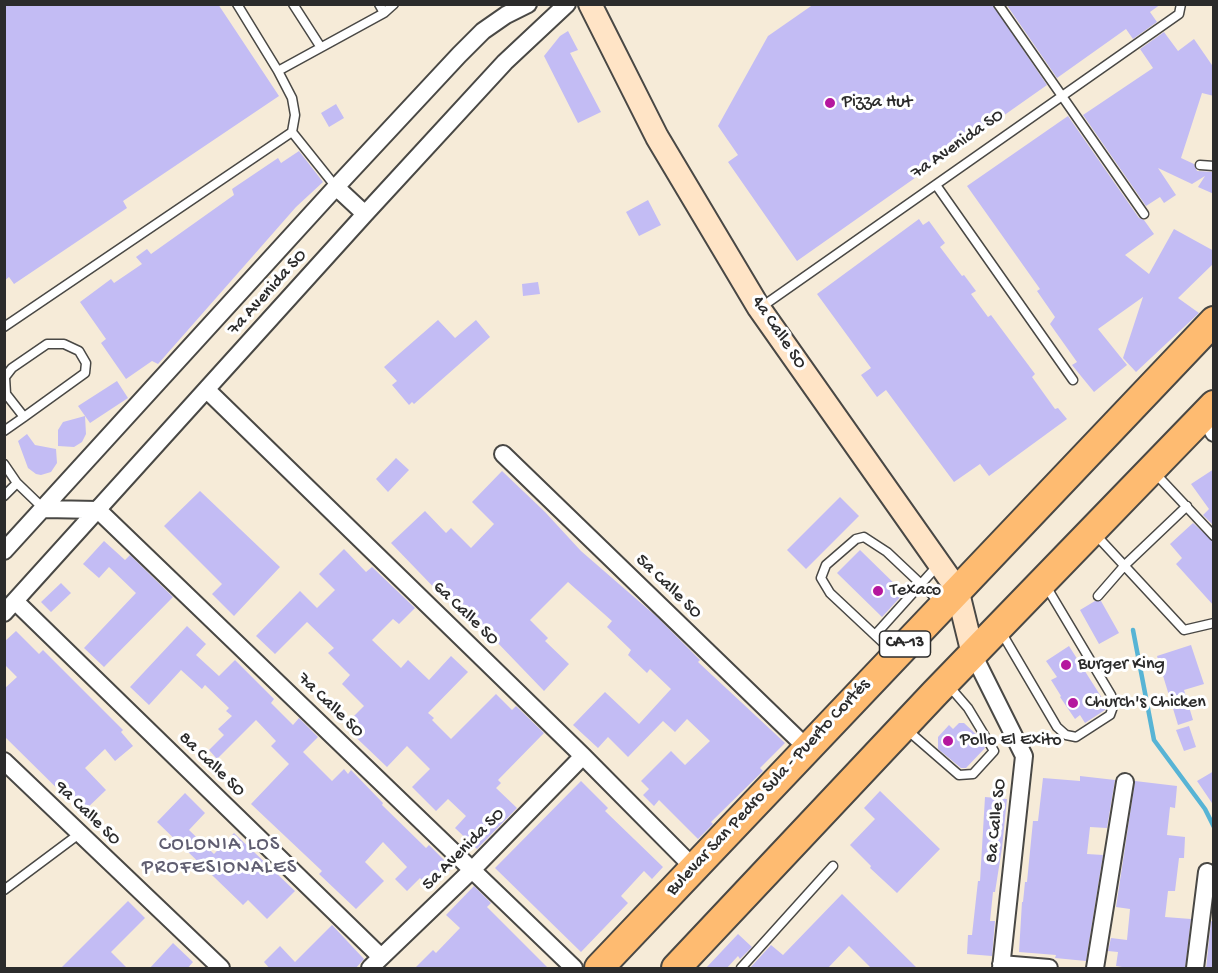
<!DOCTYPE html>
<meta charset="utf-8">
<style>
body{margin:0}
#map{position:relative;width:1218px;height:973px;overflow:hidden;background:#f6ebd8;font-family:"Gochi Hand",sans-serif}
canvas{display:block}
.frame{position:absolute;inset:0;border:6px solid #2b2b2b;pointer-events:none}
</style>
<div id="map">
<canvas width="1218" height="973"></canvas>
<div class="frame"></div>
</div>
<script>
const ctx = document.querySelector('canvas').getContext('2d');
ctx.lineJoin = 'round';
const poly = rows => new Path2D(rows.map(r => 'M' + r).join(''));
function strokePath(path, color, width, dash) { ctx.strokeStyle = color; ctx.lineWidth = width; ctx.lineCap = dash ? 'butt' : 'round'; ctx.setLineDash(dash || []); ctx.stroke(path); }
function fill(path, color) { ctx.fillStyle = color; ctx.fill(path, 'evenodd'); }
function drawText(font, color, halo, rows, align = 'center') {
  ctx.font = font + ' "Gochi Hand",sans-serif'; ctx.lineWidth = 6; ctx.setLineDash([]); ctx.textBaseline = 'middle'; ctx.strokeStyle = halo; ctx.fillStyle = color; for (const [text, x, y, turn = 0] of rows) {
    ctx.save(); ctx.translate(x, y); ctx.rotate((+turn || 0) * Math.PI / 180); ctx.textAlign = isNaN(turn) ? turn : align; if (halo) ctx.strokeText(text, 0, 0); ctx.fillText(text, 0, 0); ctx.restore();
  }
}
const stream = poly([
 [1133,630,1154,740,1205,809,1214,827]
]);
const building = poly([
 [4,4,218,4,279,96,123,201,127,208,14,284,9,277,4,281],
 [814,4,992,4,1047,85,797,261,728,162,738,155,718,126,768,36],
 [1006,4,1161,4,1150,12,1157,22,1133,39,1126,29,1057,78],
 [568,31,578,50,570,53,601,112,578,123,544,56,560,36],
 [1164,32,1178,51,1194,39,1214,68,1214,96,1202,93,1181,158,1194,164,1197,171,1214,172,1214,194,1198,187,1205,176,1192,184,1158,168,1176,195,1164,203,1160,197,1146,206,1083,115,1153,68,1140,49],
 [336,104,344,118,329,127,321,113],
 [1068,116,1139,218,1144,220,1154,234,1125,255,1149,274,1174,229,1214,251,1214,263,1178,298,1199,313,1136,372,1123,358,1143,297,1098,329,1127,365,1094,392,1072,365,1077,362,1050,324,1055,317,1037,291,1040,289,967,186],
 [299,151,323,182,296,207,158,364,152,361,126,379,101,343,106,339,80,302,111,279,114,283,142,264,136,257,147,249,151,254,234,195,232,189,278,158,281,163],
 [648,200,661,225,639,236,626,212],
 [919,219,923,225,929,221,945,243,940,247,962,276,964,275,976,291,971,294,988,317,991,315,1035,374,1032,377,1055,409,1058,408,1067,419,989,476,980,464,954,482,886,390,877,397,861,375,871,368,817,294],
 [538,282,540,294,523,296,522,284],
 [438,320,455,338,476,320,490,337,414,404,412,402,409,405,392,385,397,381,384,367],
 [117,381,128,398,90,423,78,406],
 [85,416,86,434,82,442,74,447,58,446,58,430,63,422],
 [27,434,35,445,56,449,57,463,51,472,41,475,36,474,28,468,18,441],
 [396,458,409,470,388,492,376,479],
 [1214,469,1214,526,1203,515,1209,509,1191,484],
 [502,471,545,512,581,551,657,617,700,660,698,662,785,743,760,768,763,771,711,822,713,824,698,839,659,800,654,806,643,795,649,789,641,781,671,751,685,765,710,741,687,719,675,732,663,721,628,757,608,737,598,748,573,725,605,692,639,724,671,689,650,669,647,673,628,655,631,650,607,627,612,621,568,582,530,620,548,638,545,641,569,664,544,691,494,639,492,641,473,622,470,625,391,543,425,511,446,533,451,528,471,548,494,524,472,502],
 [200,491,280,567,234,616,212,594,222,584,164,526],
 [840,497,859,516,806,569,787,550],
 [1193,523,1214,542,1214,606,1176,564,1182,558,1170,544],
 [104,541,125,560,130,555,173,597,104,667,84,648,136,593,109,567,99,578,83,564],
 [344,549,366,572,372,567,415,608,399,624,393,619,372,640,401,668,408,660,429,680,451,656,468,672,428,713,434,718,432,720,451,739,496,694,512,710,516,706,544,733,498,780,501,783,496,788,517,808,477,849,455,828,466,816,448,799,436,811,412,787,430,769,407,746,387,767,344,726,364,706,342,684,350,675,328,653,334,648,307,622,275,654,256,636,300,591,317,608,335,590,319,574],
 [860,550,904,593,882,617,837,573],
 [61,583,71,593,51,612,41,602],
 [1095,601,1101,601,1119,633,1099,644,1080,610],
 [187,626,206,644,196,655,219,676,235,660,274,699,271,703,293,725,299,718,318,737,303,752,332,781,344,769,348,774,351,770,383,803,382,805,426,848,429,845,452,868,431,889,420,878,407,891,395,879,407,867,383,842,365,862,384,881,356,909,319,874,322,871,251,804,289,764,271,746,276,741,256,720,217,759,209,750,224,735,218,729,232,716,226,711,229,708,205,685,202,689,181,670,149,705,130,687],
 [16,631,39,654,43,650,123,730,121,732,133,746,115,761,105,749,85,768,106,790,82,813,4,736,4,689,17,677,4,664,4,642],
 [1191,645,1204,684,1184,690,1193,720,1178,725,1157,656],
 [1069,646,1107,706,1105,710,1085,723,1080,715,1075,719,1060,697,1061,696,1051,680,1057,677,1046,661],
 [959,723,964,723,978,736,985,748,966,768,961,768,938,749,938,737,949,725,953,729],
 [1189,726,1196,747,1184,751,1176,730],
 [1214,771,1214,806,1197,781],
 [1080,776,1115,780,1107,828,1090,827,1087,854,1103,855,1086,961,1055,958,1056,955,1019,952,1022,902,1023,902,1025,882,1027,882,1033,821,1038,821,1043,778,1080,781],
 [581,781,608,808,605,811,663,867,652,879,644,871,621,896,628,903,581,952,495,868],
 [1135,781,1177,786,1175,808,1170,807,1167,835,1185,837,1184,858,1179,858,1175,891,1168,891,1165,917,1191,919,1185,969,1134,969,1116,966,1118,952,1108,951,1111,938,1127,940,1130,909,1116,907],
 [880,791,940,849,897,893,870,868,871,866,850,845,875,819,864,808],
 [185,793,205,813,189,830,214,854,234,833,295,891,267,919,248,900,243,905,157,822],
 [985,797,1007,799,1002,848,995,892,993,892,990,921,995,921,992,956,967,954,968,935,972,935,978,881,980,881],
 [474,886,491,903,487,907,549,969,414,969,433,950,436,953,460,928,446,915],
 [842,894,918,969,872,969,849,946,827,969,749,969,771,945,783,955],
 [128,901,145,918,111,952,128,969,60,969],
 [1211,921,1214,922,1214,969,1206,969],
 [332,925,364,959,355,969,270,969,264,962,280,946,295,962],
 [738,934,752,947,740,959,738,956,726,969,705,969],
 [173,943,193,962,187,969,149,969]
]);
const lane = poly([
 [293,4,320,46],
 [379,4,384,13],
 [998,4,1144,214],
 [278,71,384,13,394,4],
 [292,132,336,187],
 [1200,165,1214,166],
 [936,185,1073,380],
 [760,308,1179,14,1181,4],
 [4,327,292,132,295,115,292,98,278,71,237,4],
 [4,431,24,417,85,373,86,363,79,351,64,344,47,344,12,368,5,377,6,394,24,417],
 [4,464,17,483,44,509],
 [1154,472,1214,536],
 [4,496,17,483],
 [1095,534,1184,630,1214,623],
 [1098,596,1125,565,1187,506],
 [1000,630,1057,727,1066,735,1076,737,1110,715,1114,704,1111,695,1046,586],
 [875,635,939,564],
 [893,652,830,593,821,578,826,565,856,539,864,537,887,552,940,602],
 [906,729,959,775,973,774,994,751,968,708,949,686],
 [4,890,79,834],
 [741,968,833,866]
]);
const street = poly([
 [336,187,365,214],
 [207,390,583,756,694,868],
 [1204,415,1214,433],
 [503,454,807,748],
 [44,509,98,510,574,968],
 [4,551,336,187,459,55,483,31,506,15,528,4],
 [15,601,381,957],
 [4,613,365,214,505,62,567,4],
 [973,654,1024,756,1001,968],
 [4,761,221,968],
 [1001,964,1049,968],
 [370,968,472,870,583,756],
 [1095,968,1125,782],
 [1195,968,1207,872]
]);
const secondary = poly([
 [590,4,657,137,759,308,957,589,973,654]
]);
const highway = poly([
 [599,968,1214,321],
 [676,968,935,693,1214,405]
]);
const markers = [
 [830,103,6,"#b5179e"],
 [878,591,6,"#b5179e"],
 [1066,665,6,"#b5179e"],
 [1073,703,6,"#b5179e"],
 [948,741,6,"#b5179e"]
];
const shields = [
 [905,644,51]
];
const shieldNames = [
 ["CA-13",905,644]
];
const poiNames = [
 ["Pizza Hut",842,103],
 ["Texaco",890,591],
 ["Burger King",1078,665],
 ["Church's Chicken",1085,703],
 ["Pollo El Exito",960,741]
];
const streetNames = [
 ["7a Avenida SO",958,145,-35],
 ["7a Avenida SO",268,293,-48],
 ["4a Calle SO",778,333,56],
 ["5a Calle SO",668,587,44],
 ["6a Calle SO",465,614,44],
 ["7a Calle SO",330,706,44],
 ["8a Calle SO",211,765,44],
 ["Bulevar San Pedro Sula - Puerto Cortés",769,788,-47],
 ["9a Calle SO",87,814,44],
 ["8a Calle SO",997,821,-84],
 ["5a Avenida SO",464,850,-45]
];
const neighbourhoodNames = [
 ["COLONIA LOS",220,846],
 ["PROFESIONALES",220,869]
];
strokePath(stream, '#57b4d5', 4.5);
fill(building, '#c3bcf4');
strokePath(lane, '#494845', 11);
strokePath(street, '#494845', 20);
strokePath(secondary, '#494845', 26);
strokePath(highway, '#494845', 32);
strokePath(lane, '#fff', 8);
strokePath(street, '#fff', 16);
strokePath(secondary, '#ffe4c6', 22);
strokePath(highway, '#febb71', 28);
for (const [x, y, r, color] of markers) { const dot = new Path2D(); dot.arc(x, y, r, 0, 2 * Math.PI); ctx.fillStyle = color; ctx.fill(dot); strokePath(dot, '#fff', 2); }
for (const [x, y, w] of shields) { const box = new Path2D(); box.roundRect(x - w / 2, y - 13, w, 26, 4.5); ctx.fillStyle = '#fff'; ctx.fill(box); strokePath(box, '#2b2b2b', 1.5); }
drawText('bold 16px', '#2b2b2b', null, shieldNames);
drawText('18px', '#2b2b2b', '#fff', poiNames, 'left');
drawText('18px', '#2b2b2b', '#fff', streetNames);
ctx.letterSpacing = '1.5px';
drawText('20px', '#605e71', '#fff', neighbourhoodNames);
ctx.letterSpacing = '0px';
</script>
